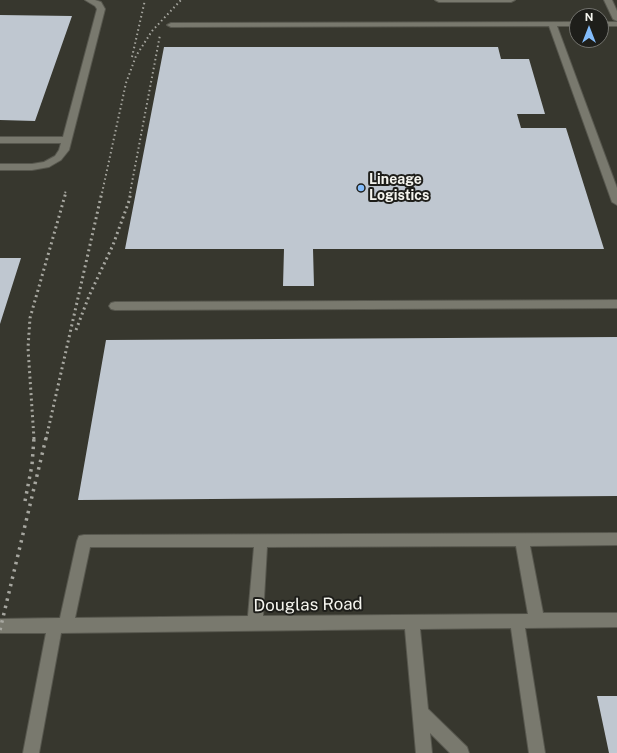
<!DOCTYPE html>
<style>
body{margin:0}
#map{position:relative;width:617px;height:753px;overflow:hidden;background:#37372e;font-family:"Public Sans",sans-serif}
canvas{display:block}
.north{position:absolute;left:569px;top:8px;width:40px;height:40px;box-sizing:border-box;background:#1e1e1a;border:1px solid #74746f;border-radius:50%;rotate:0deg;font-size:11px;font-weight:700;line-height:16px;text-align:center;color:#f5f5ef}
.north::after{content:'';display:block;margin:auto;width:14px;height:18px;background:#83bcfb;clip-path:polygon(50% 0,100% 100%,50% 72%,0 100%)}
</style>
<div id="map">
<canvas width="617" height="753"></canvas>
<div class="north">N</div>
</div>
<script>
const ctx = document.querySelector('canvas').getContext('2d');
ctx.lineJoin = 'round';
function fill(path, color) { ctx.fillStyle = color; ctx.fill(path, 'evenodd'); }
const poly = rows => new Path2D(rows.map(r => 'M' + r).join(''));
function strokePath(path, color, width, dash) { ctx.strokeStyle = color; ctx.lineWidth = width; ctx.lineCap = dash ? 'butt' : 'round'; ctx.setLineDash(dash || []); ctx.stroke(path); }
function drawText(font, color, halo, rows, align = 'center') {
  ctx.font = font + ' "Public Sans",sans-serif'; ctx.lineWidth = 4; ctx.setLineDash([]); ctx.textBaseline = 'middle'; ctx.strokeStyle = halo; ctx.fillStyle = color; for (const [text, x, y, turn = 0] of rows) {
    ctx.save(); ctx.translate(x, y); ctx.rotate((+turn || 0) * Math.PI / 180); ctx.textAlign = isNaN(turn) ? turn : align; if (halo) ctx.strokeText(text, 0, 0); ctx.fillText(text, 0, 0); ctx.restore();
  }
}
const building = poly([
 [0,15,72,16,35,121,0,120],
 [164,47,498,47,501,59,529,59,545,114,517,114,521,128,566,128,604,249,313,249,314,286,283,286,284,249,125,249],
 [0,258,21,258,0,324],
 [617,337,617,496,78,500,106,340],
 [597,696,617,696,617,753,609,753]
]);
const minor = poly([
 [85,0,95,0,101,2,105,9,69,150,61,160,49,167,32,170,0,170,0,164,32,164,44,162,55,156,59,150,61,143,0,143,0,137,63,137,97,9,95,6,85,0],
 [435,0,515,0,511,2,439,2,435,0],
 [604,0,612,0,617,11,617,21,613,19,604,0],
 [577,22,577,26,557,26,617,188,617,205,612,202,549,26,171,27,167,25,171,23,577,22],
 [601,22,617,22,617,26,601,26,601,22],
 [617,300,617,308,115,310,111,309,109,306,111,303,115,302,617,300],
 [617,533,617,545,530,546,543,613,617,613,617,627,525,628,545,753,529,753,511,628,420,629,428,709,467,747,469,753,450,753,430,733,432,753,416,753,405,629,61,633,39,753,23,753,46,633,0,633,0,619,60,618,77,541,79,536,84,535,617,533],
 [516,546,528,614,263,616,267,547,516,546],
 [90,547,254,547,248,616,75,618,90,547]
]);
const railFar2 = poly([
 [132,57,145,0],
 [65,193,66,191],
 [102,193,126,83,136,56,152,31,181,0],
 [130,193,160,35]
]);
const railFar1 = poly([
 [76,330,89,296,113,245,129,201,131,192],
 [34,439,28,348,30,318,66,192],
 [46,439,102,192]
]);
const rail = poly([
 [25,501,32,465,34,438],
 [0,630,46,438]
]);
const markers = [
 [361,188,4,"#83bcfb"]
];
const poiNames = [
 ["Lineage",369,180],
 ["Logistics",369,196]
];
const nearStreetnames = [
 ["Douglas Road",308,605,-1]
];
fill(building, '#bfc7d0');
strokePath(minor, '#57574e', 2);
fill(minor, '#79796e');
strokePath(railFar2, '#a7a7a0', 2, [1.5, 3]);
strokePath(railFar1, '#a7a7a0', 3, [2, 3.5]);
strokePath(rail, '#a7a7a0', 3.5, [2.5, 5]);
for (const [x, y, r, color] of markers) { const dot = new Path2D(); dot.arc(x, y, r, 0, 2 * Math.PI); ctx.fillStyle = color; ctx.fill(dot); strokePath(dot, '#1e1e1a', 1.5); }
drawText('bold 14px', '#f5f5ef', '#1e1e1a', poiNames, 'left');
drawText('17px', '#f5f5ef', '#1e1e1a', nearStreetnames);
</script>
